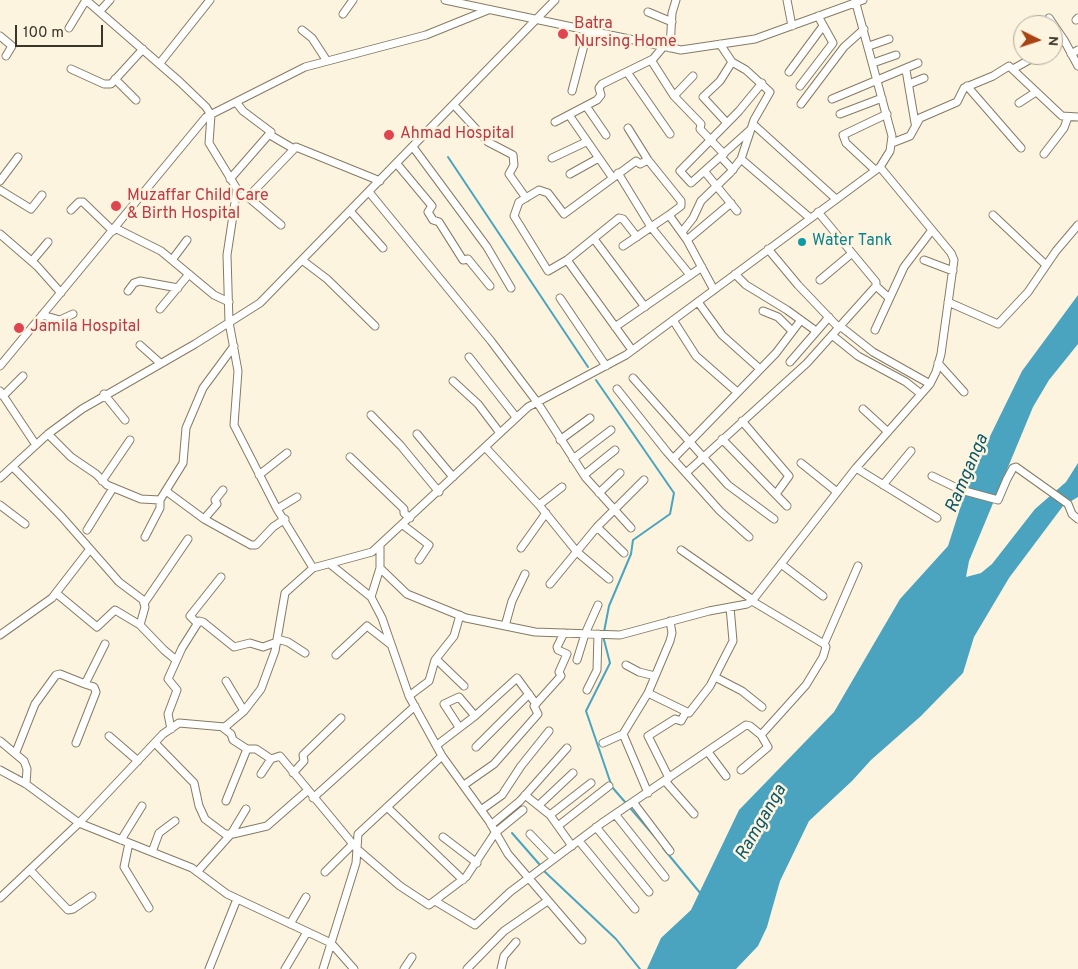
<!DOCTYPE html>
<style>
body{margin:0}
#map{position:relative;width:1078px;height:969px;overflow:hidden;background:#fdf4e0;font-family:Overpass,sans-serif}
canvas{display:block}
.north{position:absolute;left:1013px;top:15px;width:50px;height:50px;box-sizing:border-box;background:#fdf4e0;border:1px solid #afa898;border-radius:50%;rotate:94deg;font-size:14px;font-weight:700;line-height:20px;text-align:center;color:#3a352b}
.north::after{content:'';display:block;margin:auto;width:18px;height:22px;background:#a84312;clip-path:polygon(50% 0,100% 100%,50% 72%,0 100%)}
.scale{position:absolute;left:15px;top:25px;width:88px;height:22px;box-sizing:border-box;border:2px solid #3a352b;border-top:0;padding-left:6px;font-size:15px;line-height:18px;white-space:nowrap;color:#3a352b;-webkit-text-stroke:4px #fdf4e0;paint-order:stroke}
</style>
<div id="map">
<canvas width="1078" height="969"></canvas>
<div class="north">N</div>
<div class="scale">100 m</div>
</div>
<script>
const ctx = document.querySelector('canvas').getContext('2d');
ctx.lineJoin = 'round';
function fill(path, color) { ctx.fillStyle = color; ctx.fill(path, 'evenodd'); }
const poly = rows => new Path2D(rows.map(r => 'M' + r).join(''));
function strokePath(path, color, width, dash) { ctx.strokeStyle = color; ctx.lineWidth = width; ctx.lineCap = dash ? 'butt' : 'round'; ctx.setLineDash(dash || []); ctx.stroke(path); }
function drawText(font, color, halo, rows, align = 'center') {
  ctx.font = font + ' Overpass,sans-serif'; ctx.lineWidth = 5; ctx.setLineDash([]); ctx.textBaseline = 'middle'; ctx.strokeStyle = halo; ctx.fillStyle = color; for (const [text, x, y, turn = 0] of rows) {
    ctx.save(); ctx.translate(x, y); ctx.rotate((+turn || 0) * Math.PI / 180); ctx.textAlign = isNaN(turn) ? turn : align; if (halo) ctx.strokeText(text, 0, 0); ctx.fillText(text, 0, 0); ctx.restore();
  }
}
const water = poly([
 [1078,295,1078,344,1049,380,1033,407,969,561,966,577,981,573,992,564,1035,509,1066,482,1078,463,1078,497,1063,506,1009,578,974,637,963,673,921,716,871,760,852,781,809,821,780,881,767,927,758,946,736,969,647,969,661,938,691,910,739,810,834,712,900,599,948,546,970,477,1022,371]
]);
const stream = poly([
 [448,157,588,367],
 [596,380,674,493,670,514,633,540,631,554,609,606,604,632],
 [603,636,610,663,586,711,612,787,625,802],
 [631,809,656,838],
 [512,833,540,865],
 [663,848,701,894],
 [544,871,616,939,640,969]
]);
const minor = poly([
 [86,0,180,82,206,107,211,115,209,143,237,189,227,255,229,322,238,371,234,425,277,509,313,568],
 [445,0,681,50,755,39,863,0],
 [787,0,792,26],
 [100,11,110,0],
 [648,12,672,22],
 [343,14,353,0],
 [1049,18,1064,40,1078,66],
 [1076,20,1078,18],
 [69,28,86,0],
 [302,30,312,38,327,61],
 [0,36,12,46,6,56],
 [869,46,889,39],
 [1053,47,1064,40],
 [670,48,672,13,676,0],
 [1071,54,1078,50],
 [651,60,674,96,701,124,700,129,724,154],
 [160,63,210,0],
 [873,63,896,55],
 [71,69,104,84,111,84,143,49],
 [1013,69,1038,55],
 [906,70,915,123],
 [627,72,670,134],
 [789,72,823,26],
 [115,79,136,100],
 [909,84,924,78],
 [800,86,833,43,818,16],
 [967,86,1021,148],
 [572,91,588,30],
 [674,96,693,76],
 [832,99,918,63],
 [1019,103,1036,92],
 [801,104,844,47,864,29],
 [454,105,488,142,513,155,514,165,509,174,526,198],
 [586,106,606,135],
 [840,114,882,98],
 [569,115,612,177],
 [555,122,597,100,601,95,599,88,602,84,653,59,664,46],
 [727,123,703,97,720,81,732,62],
 [753,124,836,199],
 [628,128,648,160,681,201,681,206,669,215,687,240,714,290],
 [751,129,691,183,680,171,739,111,762,83],
 [270,135,294,149],
 [892,143,910,136,920,118,957,102,964,88,993,76,1009,66,1062,116,1078,117],
 [413,147,487,247,511,288],
 [1044,154,1064,128,1068,117],
 [721,157,733,170],
 [552,158,586,142],
 [741,159,810,218],
 [397,164,432,206,428,212,433,220,439,222,463,260,468,259,490,286],
 [875,170,846,143,843,135,887,114],
 [705,172,737,211],
 [618,173,651,227,690,275],
 [570,174,597,159],
 [230,179,271,132,243,111,236,102],
 [0,181,18,157],
 [0,190,31,209,42,195],
 [369,192,491,341,537,402,586,478,631,528],
 [236,196,249,196,296,147,380,181],
 [248,197,281,225],
 [71,210,79,202,83,202,113,231],
 [350,211,383,248],
 [993,215,1046,265],
 [115,228,161,251,214,295,229,302],
 [682,232,693,218,701,201,730,173,741,159,754,120,770,92,746,70,732,62,720,44],
 [0,234,37,266,61,293],
 [637,237,623,219,619,218,567,260,548,271,514,216,519,202,539,190,548,193,564,214,636,161,640,164,648,160],
 [594,239,645,307],
 [687,240,731,203],
 [623,246,669,215],
 [768,249,798,285,839,328],
 [172,260,187,240],
 [302,260,327,279,375,326],
 [567,260,632,350],
 [924,260,953,271],
 [32,261,48,242],
 [735,274,746,285,787,310,816,331],
 [820,280,851,254],
 [876,286,889,298],
 [128,291,134,283,140,281,178,288],
 [560,298,606,366],
 [698,302,722,335,760,369],
 [948,302,998,324,1028,292,1056,251,1078,225],
 [160,309,189,274],
 [763,311,778,317,792,331],
 [42,315,60,320,73,314],
 [673,320,696,356,737,392],
 [840,326,873,352,930,384],
 [615,327,702,267],
 [875,330,904,267,932,230],
 [832,335,858,356,906,382,921,394],
 [140,345,159,362],
 [469,357,516,417],
 [790,362,829,317],
 [938,363,964,392],
 [0,366,206,117,305,67,426,35,488,10],
 [633,378,728,485,774,519],
 [453,381,478,404,500,433],
 [617,389,667,452,720,511,749,537],
 [0,391,36,445],
 [104,394,125,420],
 [3,396,23,376],
 [863,409,888,432],
 [371,415,401,446,439,492],
 [742,421,789,476,776,494],
 [48,434,71,457,96,474,107,485,141,499,160,500,183,463,186,428,203,388,234,346],
 [417,434,453,477],
 [722,439,787,506],
 [560,440,590,418],
 [485,447,539,505,577,552,609,579],
 [350,457,404,509,404,513,410,518],
 [573,459,611,430],
 [673,459,776,353,801,320],
 [801,463,837,492],
 [13,467,61,516,119,582,143,600,145,607,140,625,164,650,176,660],
 [856,468,937,518],
 [686,473,807,363,876,286,876,282,818,212],
 [259,475,287,453],
 [584,475,615,450],
 [932,476,961,490,998,500,1007,479,1013,468,1016,467,1068,504,1072,514,1078,519],
 [0,478,48,434,82,409,195,344,260,303,555,0],
 [102,481,130,440],
 [883,485,911,451],
 [166,491,204,519,251,545,256,545,273,527,285,519],
 [599,493,620,473],
 [0,505,25,524],
 [539,505,562,487],
 [277,509,297,497],
 [204,519,217,504,215,500,223,490],
 [403,525,429,545,419,560],
 [597,527,624,553],
 [87,530,113,488],
 [145,537,160,508,160,500],
 [380,545,380,568,371,597,382,618,409,696,442,756,489,821,508,854,582,940],
 [521,548,546,513],
 [681,550,753,600],
 [330,564,371,597],
 [781,564,823,596],
 [380,568,407,594,466,618,535,632,620,635,709,611,747,604,752,601,856,468,930,384,936,372,941,354,954,260,951,253,880,167],
 [550,584,597,527,644,480],
 [56,593,97,627,115,610,140,625],
 [145,602,188,539],
 [197,623,190,616,221,577],
 [505,626,512,601,525,574],
 [0,635,52,598,90,549],
 [277,639,288,642,305,653],
 [824,644,858,566],
 [336,655,367,626,390,644],
 [436,659,464,686],
 [577,660,585,634,598,605],
 [626,665,639,672,655,676],
 [715,677,742,691,762,707],
 [226,681,244,711],
 [587,690,597,670,598,634],
 [648,693,689,713,710,686,733,641,730,607],
 [409,696,429,681,435,660,454,636,460,615],
 [222,727,231,734,233,740,247,749,226,801],
 [459,727,444,704,459,697,475,716],
 [171,729,168,714,177,690,168,679,182,648,199,621,203,622,234,647,250,643,263,647,277,642],
 [623,734,648,793],
 [109,736,138,761],
 [0,741,24,761,27,769,26,784],
 [76,743,96,692,94,687,85,684],
 [155,743,194,783,199,806,205,819,225,834,233,834,267,826,307,791],
 [603,743,623,734,648,693,670,641,672,633,670,621],
 [437,745,475,716,517,678,536,704],
 [476,747,529,694],
 [247,749,256,749,271,759],
 [16,752,35,704,56,675,60,674,85,684,105,644],
 [708,752,726,776],
 [0,770,26,784,79,823,192,868,227,894,331,943,354,969],
 [741,770,768,747,761,735],
 [293,773,304,761,303,755,341,718],
 [261,774,271,759,280,756,357,849,400,886,429,905,466,877,495,833,523,810],
 [669,778,648,736,675,719,681,721,686,712],
 [665,781,694,814],
 [464,785,494,764,538,714,534,706,561,676,559,672,567,654,558,650,557,647,564,633],
 [525,795,550,815,572,846],
 [313,798,415,706],
 [633,802,670,851],
 [539,805,573,773],
 [387,807,463,880],
 [481,810,502,795,521,766,549,731],
 [615,814,665,877],
 [550,815,591,783],
 [491,825,520,801,567,748],
 [558,826,609,786],
 [596,827,649,892],
 [530,834,554,859],
 [443,837,477,863],
 [121,840,142,806],
 [579,841,635,909],
 [129,843,124,867,149,908],
 [152,852,159,833,175,821],
 [30,870,68,910,73,909,92,896],
 [197,872,231,834,246,809],
 [325,872,353,844],
 [0,898,79,823,163,734,179,723,225,727,244,711,261,689,275,651,285,593,313,568,372,552,528,407,626,355,880,167,890,151,892,136,855,0],
 [435,901,475,925,510,892,602,823,746,725,750,726,761,735,806,685,823,657,826,647,824,644,752,601],
 [290,924,306,897],
 [209,969,237,899],
 [285,969,307,932],
 [323,969,356,863,358,834,442,756],
 [404,969,412,957],
 [467,969,504,931,546,902],
 [501,969,504,956,516,942]
]);
const markers = [
 [563,34,6,"#e0444e"],
 [389,135,6,"#e0444e"],
 [116,206,6,"#e0444e"],
 [802,242,5,"#0f9aa8"],
 [19,328,6,"#e0444e"]
];
const healthNames = [
 ["Batra",574,25],
 ["Nursing Home",574,43],
 ["Ahmad Hospital",400,135],
 ["Muzaffar Child Care",127,197],
 ["& Birth Hospital",127,215],
 ["Jamila Hospital",30,328]
];
const cultureNames = [
 ["Water Tank",812,242]
];
const waterNames = [
 ["Ramganga",968,474,-67],
 ["Ramganga",762,823,-60]
];
fill(water, '#4ba4bf');
strokePath(stream, '#4ba4bf', 2);
strokePath(minor, '#857b64', 9);
strokePath(minor, '#fff', 7);
for (const [x, y, r, color] of markers) { const dot = new Path2D(); dot.arc(x, y, r, 0, 2 * Math.PI); ctx.fillStyle = color; ctx.fill(dot); strokePath(dot, '#fdf4e0', 2); }
drawText('16px', '#be3a42', '#fdf4e0', healthNames, 'left');
drawText('16px', '#0d838f', '#fdf4e0', cultureNames, 'left');
drawText('italic 18px', '#0b576a', '#fdf4e0', waterNames);
</script>
